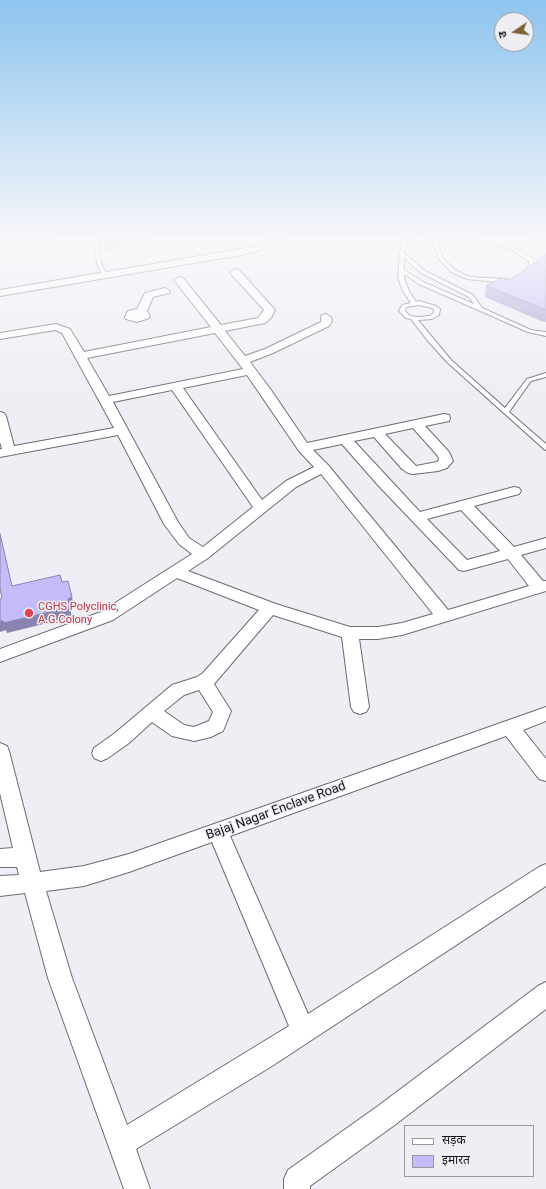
<!DOCTYPE html>
<meta charset="utf-8">
<style>
body{margin:0}
#map{position:relative;width:546px;height:1189px;overflow:hidden;background:#efeef5;font-family:Roboto,"Noto Sans Devanagari",sans-serif}
canvas{display:block}
.legend{position:absolute;left:404px;top:1125px;width:130px;height:52px;box-sizing:border-box;background:#efeef5;border:1px solid #98989d;margin:0;padding:5px 7px;list-style:none;font-size:12px;color:#161618}
.legend li{display:flex;align-items:center;gap:8px;height:20px}
.legend b{width:20px;border:1px solid #98989d}
.north{position:absolute;left:494px;top:12px;width:40px;height:40px;box-sizing:border-box;background:#efeef5;border:1px solid #98989d;border-radius:50%;rotate:257deg;font-size:11px;font-weight:700;line-height:16px;text-align:center;color:#161618}
.north::after{content:'';display:block;margin:auto;width:14px;height:18px;background:#7c6334;clip-path:polygon(50% 0,100% 100%,50% 72%,0 100%)}
</style>
<div id="map">
<canvas width="546" height="1189"></canvas>
<ul class="legend">
<li><b style="height:5px;background:#fff"></b>सड़क</li>
<li><b style="height:11px;background:#c3bcf9"></b>इमारत</li>
</ul>
<div class="north">उ</div>
</div>
<script>
const ctx = document.querySelector('canvas').getContext('2d');
ctx.lineJoin = 'round';
function fill(path, color) { ctx.fillStyle = color; ctx.fill(path, 'evenodd'); }
const poly = rows => new Path2D(rows.map(r => 'M' + r).join(''));
function strokePath(path, color, width, dash) { ctx.strokeStyle = color; ctx.lineWidth = width; ctx.lineCap = dash ? 'butt' : 'round'; ctx.setLineDash(dash || []); ctx.stroke(path); }
function drawText(font, color, halo, rows, align = 'center') {
  ctx.font = font + ' Roboto,sans-serif'; ctx.lineWidth = 3; ctx.setLineDash([]); ctx.textBaseline = 'middle'; ctx.strokeStyle = halo; ctx.fillStyle = color; for (const [text, x, y, turn = 0] of rows) {
    ctx.save(); ctx.translate(x, y); ctx.rotate((+turn || 0) * Math.PI / 180); ctx.textAlign = isNaN(turn) ? turn : align; if (halo) ctx.strokeText(text, 0, 0); ctx.fillText(text, 0, 0); ctx.restore();
  }
}
const green = poly([
 [102,237,156,237,108,252]
]);
const service = poly([
 [94,237,98,237,101,263,107,275,106,276,102,276,97,263,94,237],
 [404,237,408,237,404,253,425,271,473,295,482,308,531,330,546,332,546,336,528,332,419,284,404,274,404,278,409,291,416,302,419,301,436,306,440,309,439,315,432,319,418,320,451,360,505,408,527,379,546,373,546,377,531,381,509,412,546,444,546,450,544,449,447,362,428,341,411,319,406,318,399,311,402,305,411,303,403,291,398,278,400,253,404,237],
 [404,258,421,273,469,297,474,304,423,282,404,270,404,258],
 [419,305,432,308,434,310,434,313,429,316,419,317,410,316,405,311,406,307,419,305],
 [422,237,427,237,435,240,459,238,513,247,534,259,533,271,527,274,523,274,523,272,528,270,529,261,510,249,459,240,438,242,443,259,455,270,470,277,507,279,510,281,507,283,467,279,451,272,439,259,433,242,422,237],
 [527,237,533,237,546,240,546,242,527,237]
]);
const minor = poly([
 [35,237,49,237,47,239,30,244,0,245,0,239,35,237],
 [274,237,284,237,275,245,247,254,0,296,0,290,247,248,260,245,274,237],
 [235,269,239,270,275,310,271,318,265,323,225,331,245,356,265,349,321,322,321,317,322,315,326,314,331,317,332,321,329,326,273,353,250,362,271,390,307,443,444,414,449,415,450,418,449,421,425,426,449,452,453,461,447,468,438,471,413,474,408,473,402,469,374,437,354,441,420,512,514,487,519,488,521,491,519,494,474,506,514,547,546,538,546,548,521,555,543,581,546,581,546,591,402,635,378,639,359,639,369,707,366,712,360,714,354,712,351,707,342,637,273,615,214,684,231,711,223,731,211,737,194,741,172,736,152,722,129,743,108,758,101,761,94,758,92,753,94,748,115,733,172,685,197,677,203,673,259,610,177,578,113,620,0,662,0,649,101,612,192,554,179,544,164,524,118,435,0,457,0,449,2,449,0,442,0,412,4,413,6,416,14,446,114,428,62,333,55,330,0,339,0,333,56,324,70,329,84,352,211,327,174,280,179,277,183,278,221,325,258,318,264,310,231,274,230,272,235,269],
 [215,333,243,369,109,396,87,358,215,333],
 [247,375,299,451,314,467,286,481,262,500,183,388,247,375],
 [172,390,253,507,203,547,189,538,178,522,113,402,172,390],
 [413,428,438,456,439,460,437,462,416,466,385,434,413,428],
 [342,444,377,484,459,570,464,571,508,559,529,586,448,610,328,465,313,450,342,444],
 [321,474,433,614,402,623,378,627,350,627,276,604,188,571,208,558,296,487,321,474],
 [461,510,500,551,467,560,427,519,461,510],
 [199,690,213,712,209,721,194,727,184,725,164,711,184,695,199,690],
 [165,288,170,291,169,293,153,297,147,311,150,316,149,318,137,322,126,319,125,317,128,311,137,309,145,293,165,288],
 [546,707,546,721,523,730,546,759,546,781,539,779,506,736,230,836,308,1014,539,867,546,864,546,886,272,1066,136,1149,150,1189,124,1189,48,978,25,893,0,896,0,876,19,875,17,867,0,867,0,849,13,848,0,793,0,743,7,746,9,751,40,872,84,866,129,854,546,707],
 [212,842,289,1026,127,1125,72,978,46,891,84,886,129,872,212,842],
 [546,982,546,1009,396,1124,310,1186,310,1189,284,1189,284,1179,288,1170,378,1106,538,986,546,982]
]);
const wall = poly([
 [546,254,546,322,541,321,485,297,486,286,510,280,536,262]
]);
const shadedWall = poly([
 [72,597,74,607,70,608,72,617,7,633,6,630,0,632,0,621]
]);
const building = poly([
 [546,254,546,310,486,286,502,278,510,280,536,262,541,256,546,254],
 [0,534,12,586,60,575,62,582,68,581,72,597,68,599,70,607,4,623,3,621,0,621,0,599,2,598,0,588,0,534]
]);
const markers = [
 [29,613,5,"#e0444e"]
];
const healthNames = [
 ["CGHS Polyclinic,",38,607],
 ["A.G.Colony",38,620]
];
const nearStreetnames = [
 ["Bajaj Nagar Enclave Road",276,811,-20]
];
fill(green, '#add09d');
strokePath(service, '#6c6c71', 2);
strokePath(minor, '#6c6c71', 2);
fill(service, '#fff');
fill(minor, '#fff');
fill(wall, '#a8a2d6');
fill(shadedWall, '#8884ae');
fill(building, '#c3bcf9');
strokePath(building, '#8884ae', 1);
const sky = ctx.createLinearGradient(0, 0, 0, 403);
sky.addColorStop(0, '#8dc4ee');
sky.addColorStop(0.59, '#f8f7fa');
sky.addColorStop(1, '#f8f7fa00');
ctx.fillStyle = sky;
ctx.fillRect(0, 0, 546, 403);
for (const [x, y, r, color] of markers) { const dot = new Path2D(); dot.arc(x, y, r, 0, 2 * Math.PI); ctx.fillStyle = color; ctx.fill(dot); strokePath(dot, '#efeef5', 1.5); }
drawText('11px', '#be3a42', '#efeef5', healthNames, 'left');
drawText('13px', '#161618', '#efeef5', nearStreetnames);
</script>
